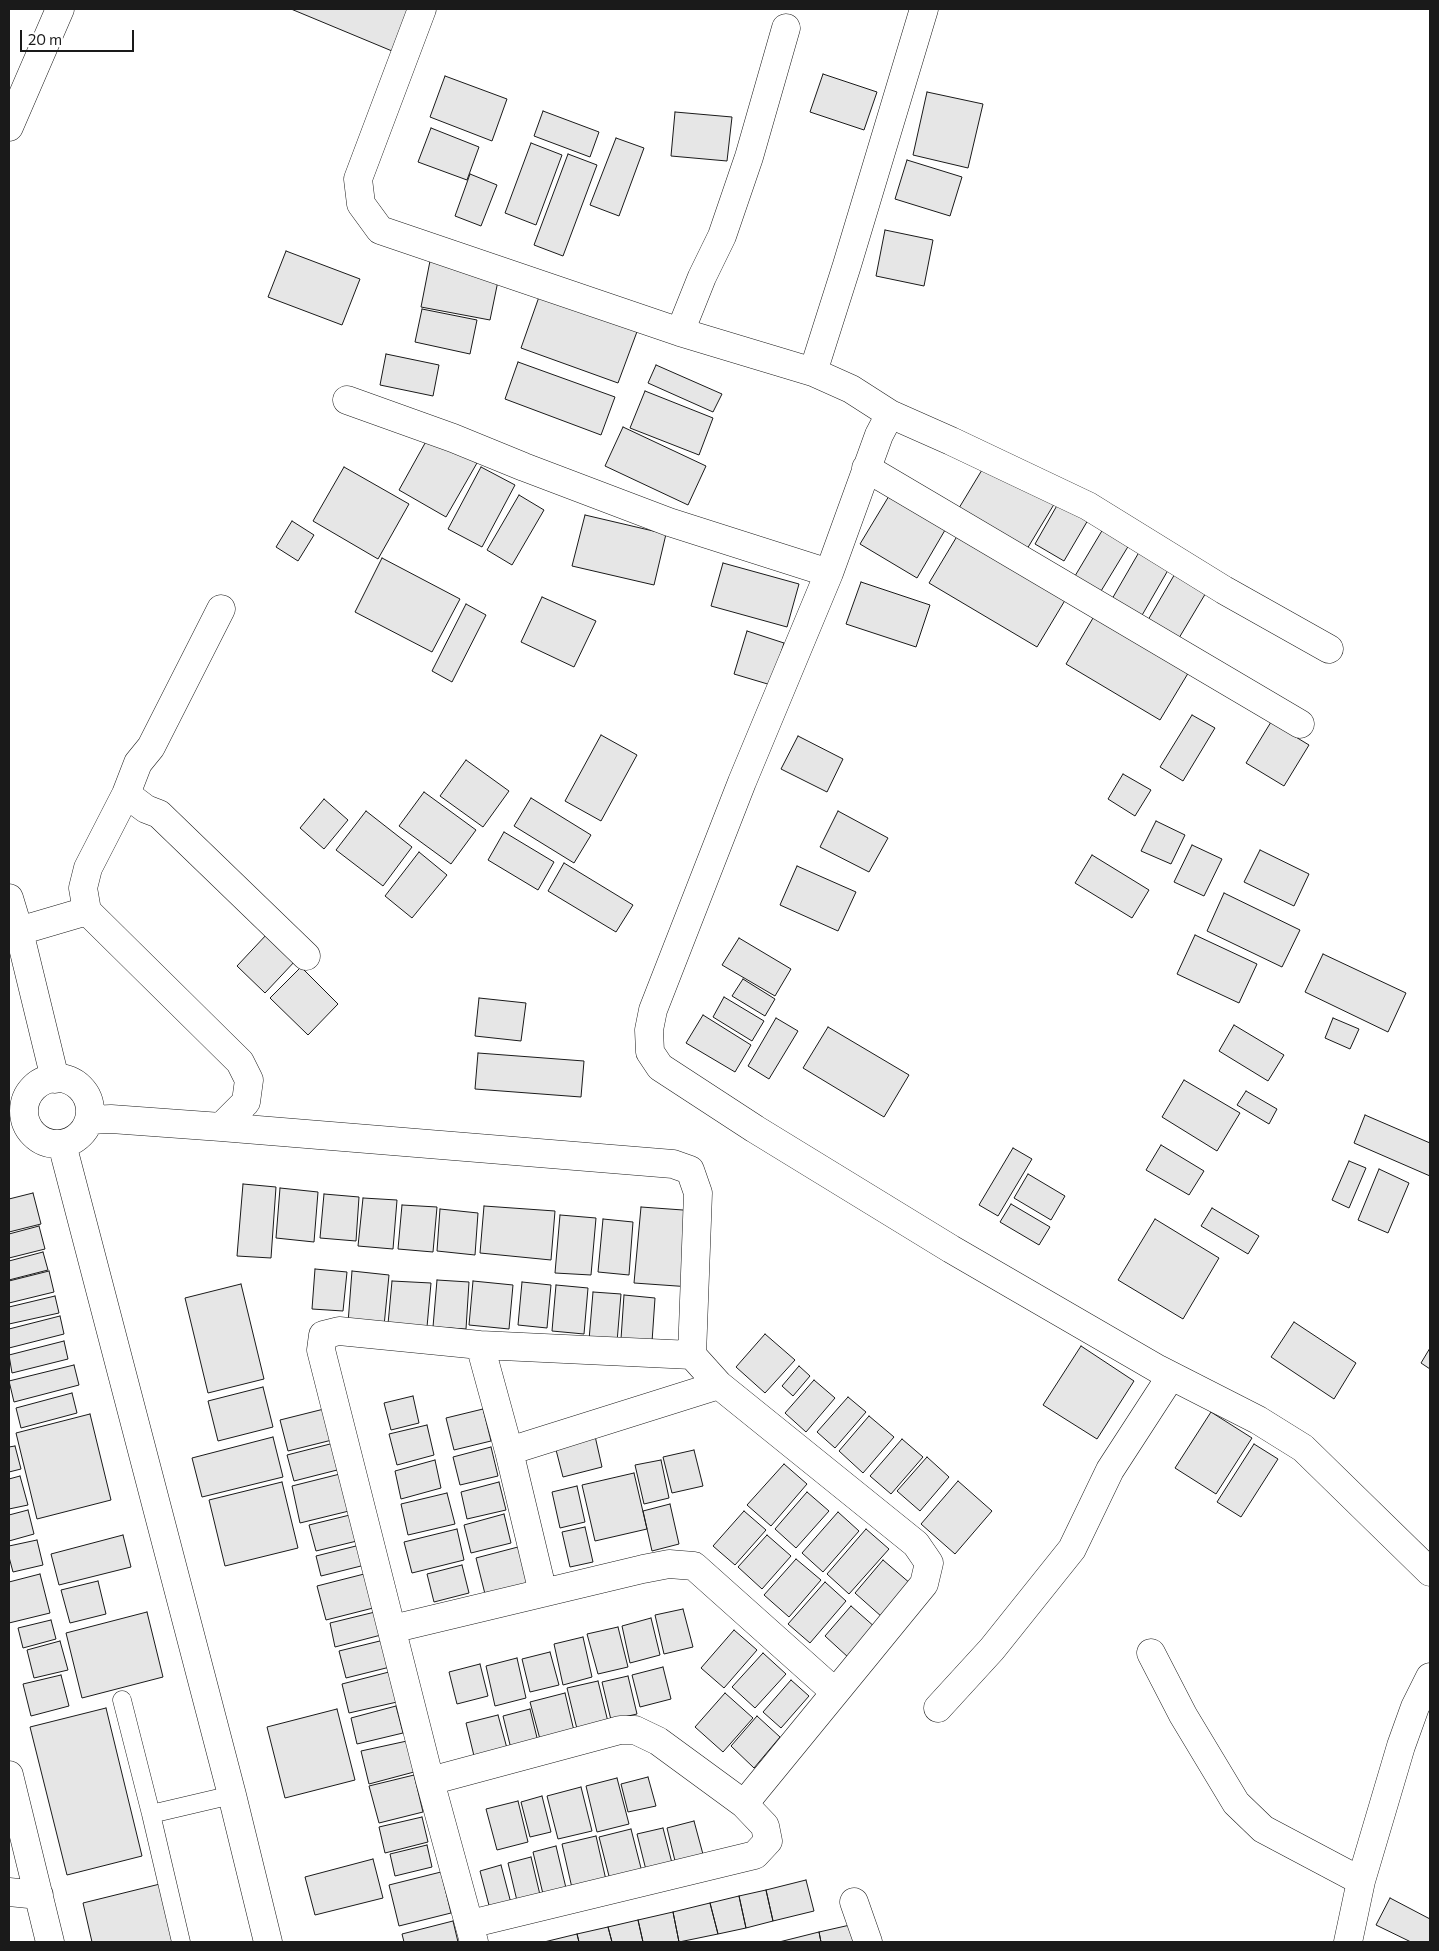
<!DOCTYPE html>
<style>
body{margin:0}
#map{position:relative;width:1439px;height:1951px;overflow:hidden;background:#fff;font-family:Commissioner,sans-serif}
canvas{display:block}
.frame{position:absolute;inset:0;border:10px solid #1a1a1a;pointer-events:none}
.scale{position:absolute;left:20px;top:30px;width:114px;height:22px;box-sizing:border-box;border:2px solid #1a1a1a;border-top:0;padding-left:6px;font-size:15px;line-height:18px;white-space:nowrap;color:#1a1a1a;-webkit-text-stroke:4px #fff;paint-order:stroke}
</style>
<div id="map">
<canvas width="1439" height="1951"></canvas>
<div class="frame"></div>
<div class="scale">20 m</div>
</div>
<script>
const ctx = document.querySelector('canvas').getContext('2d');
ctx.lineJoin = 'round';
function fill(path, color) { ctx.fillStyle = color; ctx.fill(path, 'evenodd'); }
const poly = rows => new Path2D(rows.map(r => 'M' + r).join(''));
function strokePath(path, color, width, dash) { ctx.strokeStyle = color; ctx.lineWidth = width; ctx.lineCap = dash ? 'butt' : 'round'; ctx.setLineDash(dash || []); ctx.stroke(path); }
const building = poly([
 [291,9,410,9,392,51,291,9],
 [823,74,877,92,864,130,810,112,823,74],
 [445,76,507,99,492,141,430,117,445,76],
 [927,92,983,104,968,168,913,155,927,92],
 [543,111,599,132,590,157,534,136,543,111],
 [675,112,732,117,727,161,671,156,675,112],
 [431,128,479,147,467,180,418,162,431,128],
 [616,138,644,148,619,216,590,205,616,138],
 [531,143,562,155,536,225,505,213,531,143],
 [568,154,597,165,563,256,534,245,568,154],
 [907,160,962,177,950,216,895,199,907,160],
 [470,174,497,185,481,226,455,216,470,174],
 [885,230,933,240,924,286,876,276,885,230],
 [286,251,360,279,342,325,268,297,286,251],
 [430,261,499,276,490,320,421,307,430,261],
 [540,294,638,329,618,383,521,348,540,294],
 [422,309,477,320,470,354,415,342,422,309],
 [386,354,439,365,433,396,380,385,386,354],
 [518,362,615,397,601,435,505,399,518,362],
 [656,365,722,394,713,412,648,383,656,365],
 [645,391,713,418,699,455,630,428,645,391],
 [623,427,706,466,688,505,605,466,623,427],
 [429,436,477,463,446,517,399,490,429,436],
 [988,460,1056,501,1027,549,959,508,988,460],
 [344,467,409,504,378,559,313,521,344,467],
 [481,467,515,485,482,547,448,529,481,467],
 [892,491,948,525,917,578,860,544,892,491],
 [519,495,544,510,512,565,487,550,519,495],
 [1059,502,1088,520,1064,561,1035,544,1059,502],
 [585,515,666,534,654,585,572,566,585,515],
 [292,521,314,535,298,561,276,547,292,521],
 [1106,524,1132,540,1098,596,1072,581,1106,524],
 [959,533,1067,597,1037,647,929,583,959,533],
 [1142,547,1171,565,1141,617,1112,599,1142,547],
 [382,558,460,599,432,652,355,612,382,558],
 [723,563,799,584,787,627,711,606,723,563],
 [1176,572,1207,591,1179,638,1148,620,1176,572],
 [861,582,930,605,916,647,846,624,861,582],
 [542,597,596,621,574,667,521,642,542,597],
 [466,604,486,615,452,682,432,671,466,604],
 [1096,613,1190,670,1160,720,1066,664,1096,613],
 [747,631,784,643,771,685,734,674,747,631],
 [1192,715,1215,728,1183,781,1160,767,1192,715],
 [1271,722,1309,745,1284,786,1246,763,1271,722],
 [601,735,637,755,601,821,565,801,601,735],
 [798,736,843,759,827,792,781,769,798,736],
 [466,760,509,791,483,827,440,796,466,760],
 [1123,774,1151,790,1135,816,1108,799,1123,774],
 [424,792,476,830,451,864,399,826,424,792],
 [531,798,591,835,574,863,514,826,531,798],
 [324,799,348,820,324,849,300,828,324,799],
 [366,811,412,847,383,886,336,850,366,811],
 [838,811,888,838,869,872,820,847,838,811],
 [1156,821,1185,835,1171,864,1141,851,1156,821],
 [504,832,554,862,538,890,488,860,504,832],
 [1192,845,1222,859,1204,896,1174,882,1192,845],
 [1260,850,1309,874,1294,906,1244,882,1260,850],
 [419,852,447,875,412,918,385,896,419,852],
 [1092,855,1149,890,1132,918,1075,883,1092,855],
 [564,863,633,905,616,932,548,891,564,863],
 [797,866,856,892,838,931,780,905,797,866],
 [1224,893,1300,930,1282,967,1207,931,1224,893],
 [268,933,296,960,265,993,237,966,268,933],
 [1195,935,1257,964,1239,1003,1177,974,1195,935],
 [739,938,791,969,775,996,722,965,739,938],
 [1323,954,1406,993,1388,1032,1305,992,1323,954],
 [301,967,338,1004,308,1035,270,998,301,967],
 [743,979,775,999,765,1016,732,996,743,979],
 [724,997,764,1021,752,1041,713,1017,724,997],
 [479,998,526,1003,521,1041,475,1036,479,998],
 [703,1015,751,1045,735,1072,686,1043,703,1015],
 [776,1018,798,1031,769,1079,748,1066,776,1018],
 [1333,1018,1359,1029,1350,1049,1325,1038,1333,1018],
 [1234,1025,1284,1055,1268,1081,1219,1051,1234,1025],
 [828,1027,909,1075,884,1117,803,1068,828,1027],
 [478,1053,584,1061,581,1097,475,1089,478,1053],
 [1184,1080,1240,1113,1217,1151,1162,1117,1184,1080],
 [1246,1091,1277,1109,1269,1124,1237,1105,1246,1091],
 [1365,1115,1430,1143,1430,1176,1354,1143,1365,1115],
 [1161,1145,1204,1171,1189,1195,1146,1170,1161,1145],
 [1013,1148,1032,1159,998,1216,979,1205,1013,1148],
 [1349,1161,1366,1168,1349,1208,1332,1200,1349,1161],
 [1379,1169,1409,1183,1388,1233,1358,1220,1379,1169],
 [1028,1174,1065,1196,1051,1220,1014,1198,1028,1174],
 [243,1184,276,1187,271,1258,237,1256,243,1184],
 [280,1188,318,1192,314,1242,276,1238,280,1188],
 [33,1193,41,1224,9,1232,9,1199,33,1193],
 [324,1194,359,1197,356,1241,320,1238,324,1194],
 [363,1198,397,1200,393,1249,358,1246,363,1198],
 [1011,1204,1050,1227,1039,1245,1000,1222,1011,1204],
 [402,1205,437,1207,433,1252,398,1249,402,1205],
 [484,1206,555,1211,551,1260,480,1253,484,1206],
 [641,1207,697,1211,691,1287,634,1283,641,1207],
 [1212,1208,1259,1236,1248,1254,1201,1226,1212,1208],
 [440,1209,478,1213,475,1255,437,1251,440,1209],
 [560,1215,596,1218,591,1275,555,1273,560,1215],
 [603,1219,633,1222,629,1275,598,1272,603,1219],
 [1155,1219,1219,1258,1183,1319,1118,1280,1155,1219],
 [39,1226,45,1249,9,1258,9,1234,39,1226],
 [43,1252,48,1270,9,1280,9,1261,43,1252],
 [315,1269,347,1272,343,1311,312,1309,315,1269],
 [49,1271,54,1292,9,1303,9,1281,49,1271],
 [352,1271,389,1275,384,1326,348,1323,352,1271],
 [437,1280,469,1282,466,1329,433,1327,437,1280],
 [392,1281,431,1283,427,1327,388,1324,392,1281],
 [473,1281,513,1285,509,1329,469,1325,473,1281],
 [522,1282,551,1285,547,1328,518,1325,522,1282],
 [241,1284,264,1379,208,1393,185,1298,241,1284],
 [556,1285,588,1288,584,1334,552,1331,556,1285],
 [593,1292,621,1294,617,1342,589,1340,593,1292],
 [624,1295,655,1298,652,1342,621,1339,624,1295],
 [55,1296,59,1313,9,1324,9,1307,55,1296],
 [60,1316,64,1334,9,1348,9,1329,60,1316],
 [1294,1322,1356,1363,1334,1399,1271,1357,1294,1322],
 [765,1334,795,1360,765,1393,736,1367,765,1334],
 [64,1341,68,1359,12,1373,9,1355,64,1341],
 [1081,1346,1134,1381,1097,1439,1043,1405,1081,1346],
 [1430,1348,1430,1369,1421,1363,1430,1348],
 [74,1365,79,1385,14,1402,9,1381,74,1365],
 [799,1366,810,1376,793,1396,782,1386,799,1366],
 [814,1380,835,1398,806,1432,785,1413,814,1380],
 [263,1387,273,1427,218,1441,208,1401,263,1387],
 [72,1393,77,1413,21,1428,16,1408,72,1393],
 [413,1396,419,1423,391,1430,384,1403,413,1396],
 [848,1397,866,1412,835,1448,817,1432,848,1397],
 [332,1407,340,1438,288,1451,280,1420,332,1407],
 [483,1409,491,1441,454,1450,446,1418,483,1409],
 [1211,1412,1252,1438,1216,1494,1175,1468,1211,1412],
 [90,1414,111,1500,37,1519,16,1433,90,1414],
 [869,1416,894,1437,863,1473,839,1451,869,1416],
 [427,1425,434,1455,397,1465,389,1434,427,1425],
 [595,1436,602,1467,563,1477,555,1446,595,1436],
 [273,1437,283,1477,202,1497,192,1458,273,1437],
 [902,1439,923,1457,891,1494,870,1476,902,1439],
 [338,1442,345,1468,294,1481,287,1455,338,1442],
 [1254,1444,1278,1459,1241,1517,1217,1502,1254,1444],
 [15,1446,21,1469,9,1472,9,1447,15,1446],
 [491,1447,498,1476,460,1485,453,1457,491,1447],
 [694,1450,703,1486,672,1493,663,1457,694,1450],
 [927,1457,949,1477,920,1511,897,1491,927,1457],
 [435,1460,441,1488,401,1499,395,1471,435,1460],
 [661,1460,669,1498,644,1504,635,1465,661,1460],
 [784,1464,807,1484,771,1526,747,1505,784,1464],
 [344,1473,353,1510,300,1523,292,1486,344,1473],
 [634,1473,647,1529,595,1541,582,1485,634,1473],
 [20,1476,28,1505,9,1509,9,1479,20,1476],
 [958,1481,992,1511,955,1554,921,1524,958,1481],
 [282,1482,298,1548,225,1566,209,1500,282,1482],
 [499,1482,506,1510,467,1519,461,1492,499,1482],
 [577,1486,585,1522,560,1528,552,1492,577,1486],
 [807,1492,829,1511,796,1548,775,1529,807,1492],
 [447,1493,455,1524,408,1535,401,1504,447,1493],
 [670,1504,679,1544,652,1551,643,1511,670,1504],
 [28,1510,34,1534,9,1541,9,1515,28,1510],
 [744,1511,766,1530,735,1565,713,1546,744,1511],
 [838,1512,859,1531,823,1572,802,1553,838,1512],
 [358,1513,365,1539,316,1551,309,1525,358,1513],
 [504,1514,511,1543,471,1553,464,1525,504,1514],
 [585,1527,593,1562,570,1567,562,1532,585,1527],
 [457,1529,464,1560,412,1573,404,1542,457,1529],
 [866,1529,889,1549,849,1594,827,1574,866,1529],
 [123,1535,131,1567,59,1585,51,1554,123,1535],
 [767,1535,791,1556,762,1589,738,1567,767,1535],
 [37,1540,43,1565,13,1572,9,1557,9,1546,37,1540],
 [364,1544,369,1564,321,1576,316,1556,364,1544],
 [518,1547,530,1591,487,1602,476,1558,518,1547],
 [796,1559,821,1580,789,1617,764,1595,796,1559],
 [883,1560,911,1584,882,1617,855,1593,883,1560],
 [462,1565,469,1593,434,1602,427,1574,462,1565],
 [372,1572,381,1606,326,1620,317,1586,372,1572],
 [40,1574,50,1613,9,1623,9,1582,40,1574],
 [98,1581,106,1614,70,1623,61,1590,98,1581],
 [825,1582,846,1601,810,1643,788,1624,825,1582],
 [851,1606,876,1628,849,1658,825,1636,851,1606],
 [683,1609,693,1647,664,1654,655,1615,683,1609],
 [147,1612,163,1677,82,1698,66,1633,147,1612],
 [375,1612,381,1635,335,1647,330,1623,375,1612],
 [651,1618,660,1655,630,1663,622,1626,651,1618],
 [51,1620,56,1639,23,1648,18,1628,51,1620],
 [618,1627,628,1667,598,1674,587,1634,618,1627],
 [734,1630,757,1650,724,1688,701,1668,734,1630],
 [583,1637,592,1677,563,1685,554,1644,583,1637],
 [384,1640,390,1667,346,1678,339,1651,384,1640],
 [60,1641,68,1670,34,1678,27,1650,60,1641],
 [550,1652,559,1685,530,1692,522,1659,550,1652],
 [763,1653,786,1674,755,1708,732,1687,763,1653],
 [517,1658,526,1698,495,1706,486,1666,517,1658],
 [480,1664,488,1696,457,1704,449,1672,480,1664],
 [663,1667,671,1699,640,1707,632,1675,663,1667],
 [389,1672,397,1702,349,1713,342,1684,389,1672],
 [61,1675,69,1706,31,1716,23,1684,61,1675],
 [628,1676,637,1714,611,1720,602,1682,628,1676],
 [791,1680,809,1696,781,1728,763,1712,791,1680],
 [598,1681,609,1726,578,1733,567,1688,598,1681],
 [565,1693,575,1735,541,1743,530,1702,565,1693],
 [725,1693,753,1718,723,1752,695,1727,725,1693],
 [396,1706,403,1733,357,1744,351,1718,396,1706],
 [106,1708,142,1856,67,1875,30,1727,106,1708],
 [337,1709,355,1780,285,1798,267,1727,337,1709],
 [530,1709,540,1750,513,1757,503,1716,530,1709],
 [498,1715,508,1752,475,1760,466,1723,498,1715],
 [757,1716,780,1737,754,1768,731,1746,757,1716],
 [407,1741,414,1772,369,1784,361,1751,407,1741],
 [414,1775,423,1812,379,1823,369,1786,414,1775],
 [648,1777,656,1806,628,1812,621,1784,648,1777],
 [617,1778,629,1824,597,1832,586,1786,617,1778],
 [581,1787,592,1831,558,1839,547,1796,581,1787],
 [542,1796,551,1832,530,1837,521,1802,542,1796],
 [518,1801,528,1842,497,1850,486,1809,518,1801],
 [422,1817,428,1842,385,1853,379,1827,422,1817],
 [694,1821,704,1858,676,1865,667,1828,694,1821],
 [663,1828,673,1867,647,1874,637,1834,663,1828],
 [631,1829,642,1872,610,1880,599,1837,631,1829],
 [596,1836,606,1880,572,1888,562,1844,596,1836],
 [427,1845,432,1867,395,1876,390,1854,427,1845],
 [556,1846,566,1888,543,1894,533,1852,556,1846],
 [531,1857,541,1899,518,1905,508,1863,531,1857],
 [373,1859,383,1898,315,1915,305,1877,373,1859],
 [501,1865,512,1907,491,1913,480,1871,501,1865],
 [441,1872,451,1913,399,1926,389,1885,441,1872],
 [806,1880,814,1911,773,1921,766,1890,806,1880],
 [160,1884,174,1942,92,1942,83,1903,160,1884],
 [766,1890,773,1921,746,1928,739,1896,766,1890],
 [739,1896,746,1928,718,1934,710,1903,739,1896],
 [1390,1898,1430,1919,1430,1942,1411,1942,1376,1925,1390,1898],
 [710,1903,718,1934,679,1942,673,1912,710,1903],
 [673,1912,679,1942,643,1942,638,1920,673,1912],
 [638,1920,643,1942,612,1942,608,1927,638,1920],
 [453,1921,458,1942,404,1942,402,1934,453,1921],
 [850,1925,854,1942,821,1942,819,1932,850,1925],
 [608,1927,612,1942,579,1942,577,1934,608,1927],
 [819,1932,821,1942,779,1942,819,1932],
 [577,1934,579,1942,544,1942,577,1934]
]);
const service = poly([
 [122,1700,151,1814],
 [181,1942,151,1814,232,1795]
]);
const minor = poly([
 [422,9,358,179,361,204,380,230,680,332,813,372,851,389,890,414,879,435,829,573,742,782,653,1010,649,1030,650,1052,660,1067,755,1129,951,1249,1158,1369,1258,1420,1303,1448,1430,1572],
 [9,127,60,9],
 [680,332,702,277,722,236,749,157,786,28],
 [813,372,847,265,924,9],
 [347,400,453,438,524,467,669,522,829,573],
 [890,414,951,441,1088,506,1224,590,1329,649],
 [866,468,1300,724],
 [126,794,138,763,151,747,221,609],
 [9,898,19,931,55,1079],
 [19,931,87,911],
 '24 1111a33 33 0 1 1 66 0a33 33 0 1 1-66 0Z',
 [89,1120,111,1119,221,1127,246,1102,249,1080,240,1062,87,911,83,888,88,868,126,794,146,809,159,814,306,956],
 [221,1127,673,1164,690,1170,698,1193,692,1355,719,1385,916,1544,929,1563,924,1584,744,1804],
 [62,1144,232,1795,268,1942],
 [480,1345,509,1451,543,1593],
 [509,1451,719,1385],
 [392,1629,643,1569,669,1564,694,1566,835,1692],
 [1151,1653,1183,1715,1236,1803,1263,1829,1361,1881],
 [938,1708,992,1649,1072,1549,1110,1470,1171,1376],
 [9,1775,50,1942],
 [430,1781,620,1730,635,1730,658,1741,744,1804,765,1826,768,1841,755,1855,470,1924],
 [9,1892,39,1895],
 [854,1902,868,1942],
 [474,1942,430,1781,321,1350,323,1335,339,1331,480,1345,692,1355],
 [1348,1942,1361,1881,1401,1746,1415,1707,1430,1677]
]);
fill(building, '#e6e6e6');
strokePath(building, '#1a1a1a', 1);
strokePath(service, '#1a1a1a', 19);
strokePath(minor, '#1a1a1a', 29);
strokePath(service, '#fff', 18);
strokePath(minor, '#fff', 28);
</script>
